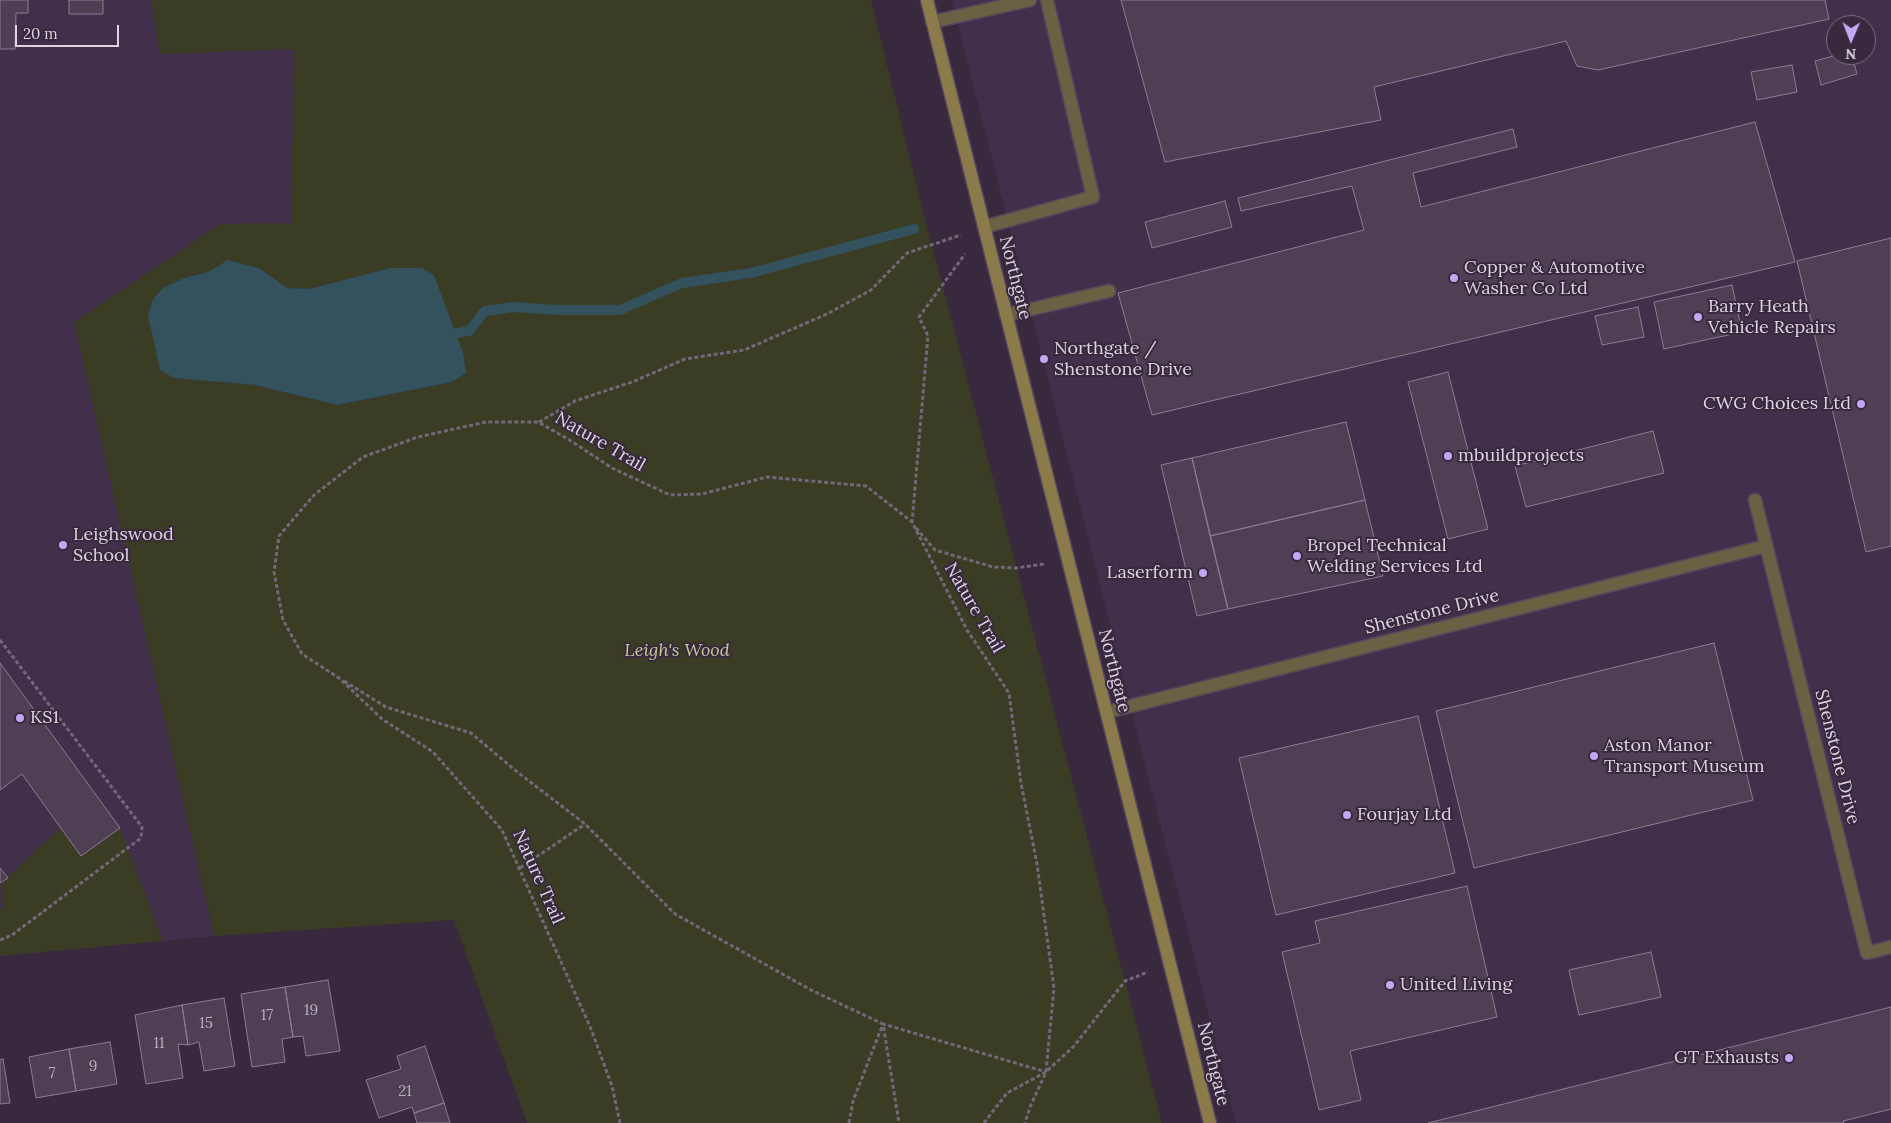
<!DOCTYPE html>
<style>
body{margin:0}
#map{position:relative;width:1891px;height:1123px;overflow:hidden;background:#38293f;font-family:Lora,serif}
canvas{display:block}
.north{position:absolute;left:1826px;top:15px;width:50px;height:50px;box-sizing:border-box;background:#38293f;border:1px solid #7a6d80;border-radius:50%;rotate:181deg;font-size:14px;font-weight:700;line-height:20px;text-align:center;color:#ddd4e2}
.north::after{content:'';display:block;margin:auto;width:18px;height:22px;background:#c3a7f2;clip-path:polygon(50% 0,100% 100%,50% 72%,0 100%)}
.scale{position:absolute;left:15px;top:25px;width:104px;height:22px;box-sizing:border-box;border:2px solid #ddd4e2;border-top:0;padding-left:6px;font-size:15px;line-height:18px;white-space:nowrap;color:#ddd4e2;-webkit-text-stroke:4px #38293f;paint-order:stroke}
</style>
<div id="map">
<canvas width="1891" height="1123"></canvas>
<div class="north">N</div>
<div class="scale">20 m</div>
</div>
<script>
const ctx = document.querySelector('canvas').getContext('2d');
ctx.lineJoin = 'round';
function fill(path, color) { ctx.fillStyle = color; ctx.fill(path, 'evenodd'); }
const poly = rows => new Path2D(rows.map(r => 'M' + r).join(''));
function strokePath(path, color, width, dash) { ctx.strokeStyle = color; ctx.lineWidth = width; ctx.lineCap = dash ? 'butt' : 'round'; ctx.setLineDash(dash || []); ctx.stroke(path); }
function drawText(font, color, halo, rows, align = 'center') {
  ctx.font = font + ' Lora,serif'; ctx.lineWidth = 4; ctx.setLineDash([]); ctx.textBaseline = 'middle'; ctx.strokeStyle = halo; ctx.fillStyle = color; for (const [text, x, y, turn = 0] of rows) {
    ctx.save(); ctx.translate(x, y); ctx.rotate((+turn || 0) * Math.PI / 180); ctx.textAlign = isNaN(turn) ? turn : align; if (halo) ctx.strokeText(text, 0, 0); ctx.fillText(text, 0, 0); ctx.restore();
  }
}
const built = poly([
 [0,0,871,0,456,221,220,224,75,322,214,936,0,956],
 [952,0,1891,0,1891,1123,1236,1123],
 [1836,25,1866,25,1866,55,1836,55]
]);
const green = poly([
 [151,0,871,0,923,211,1162,1123,527,1123,454,920,214,936,74,322,220,224,291,223,294,49,160,54],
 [259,268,287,288,309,289,390,268,434,275,463,353,466,373,452,382,337,405,255,385,174,378,148,315,153,299,163,288,184,278,208,272],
 [60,828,81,856,120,828,163,941,0,956,0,910,3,906,1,883]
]);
const water = poly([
 [228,260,259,268,287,288,309,289,390,268,422,268,434,275,463,353,466,373,452,382,337,405,255,385,174,378,160,370,148,315,153,299,163,288,184,278,208,272]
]);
const stream = poly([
 [456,333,469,331,485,311,514,307,557,310,620,310,682,283,751,273,914,229]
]);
const building = poly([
 [0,0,28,0,28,13,16,13,15,49,0,49,0,0],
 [69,0,103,0,103,14,69,14,69,0],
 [1121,0,1825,0,1829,19,1598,70,1577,66,1566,41,1374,87,1381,120,1165,162,1121,0],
 [1837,55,1852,55,1857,74,1821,85,1815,61,1837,55],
 [1792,65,1797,92,1757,100,1751,72,1792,65],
 [1755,122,1795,262,1152,415,1118,293,1364,230,1352,186,1241,211,1238,198,1513,129,1517,147,1413,173,1421,207,1755,122],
 [1225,201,1232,227,1152,248,1145,222,1225,201],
 [1891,238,1891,546,1866,552,1797,261,1891,238],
 [1732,285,1742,332,1664,349,1654,302,1732,285],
 [1638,307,1644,337,1602,345,1595,316,1638,307],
 [1448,372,1488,529,1448,539,1408,382,1448,372],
 [1346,422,1365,500,1210,536,1192,458,1346,422],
 [1653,431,1664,473,1526,507,1515,466,1653,431],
 [1192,458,1228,609,1197,616,1161,465,1192,458],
 [1365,500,1383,576,1228,609,1210,536,1365,500],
 [1714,643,1753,800,1474,868,1436,711,1714,643],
 [0,663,120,828,81,856,22,774,0,790,0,663],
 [1418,716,1455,873,1276,915,1239,758,1418,716],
 [0,868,8,878,0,883,0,868],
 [1467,886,1497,1017,1350,1051,1361,1100,1319,1110,1282,952,1320,943,1315,921,1467,886],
 [1651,952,1661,997,1579,1015,1569,970,1651,952],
 [328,980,340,1051,306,1056,303,1036,293,1037,285,987,328,980],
 [285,987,293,1037,282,1039,285,1062,252,1067,241,994,285,987],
 [224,998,235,1066,204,1071,199,1042,188,1045,182,1005,224,998],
 [182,1005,188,1045,178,1044,183,1078,146,1084,135,1015,182,1005],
 [1891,1007,1891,1109,1843,1121,1844,1123,1428,1123,1891,1007],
 [110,1042,117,1084,76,1091,69,1049,110,1042],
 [425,1046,444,1103,414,1113,412,1107,379,1118,366,1080,401,1069,397,1056,425,1046],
 [69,1049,76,1091,36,1098,29,1057,69,1049],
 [3,1059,10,1103,0,1104,0,1060,3,1059],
 [444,1103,450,1123,417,1123,414,1113,444,1103]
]);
const path = poly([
 [539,422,575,401,632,382,685,359,744,350,827,314,871,290,907,253,961,235],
 [912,523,928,336,919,317,965,254],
 [916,528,935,550,993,567,1016,568,1044,564],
 [0,640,142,827,141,838,12,935,0,940],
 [344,681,386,707,471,733,516,771,585,824,675,914,811,990,883,1024,899,1123],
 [520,868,585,824],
 [620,1123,612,1086,591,1029,502,830,433,752,382,719,339,678,302,654,283,620,274,572,279,536,314,495,363,457,418,437,486,422,538,422,568,439,612,468,670,495,702,494,767,477,866,486,912,522,967,630,1009,693,1021,783,1037,864,1054,988,1046,1072,1030,1107,1025,1123],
 [849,1123,853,1101,883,1024,1046,1072],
 [984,1123,1007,1093,1046,1072,1074,1046,1125,981,1148,972]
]);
const lane = poly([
 [932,22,1030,0],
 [984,227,1093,197,1047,0],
 [1006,315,1109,291]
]);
const street = poly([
 [1755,500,1867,953,1891,947],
 [1107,712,1766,546]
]);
const secondary = poly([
 [927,0,1210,1123]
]);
const markers = [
 [1454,278,5,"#c3a7f2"],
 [1698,317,5,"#c3a7f2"],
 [1044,359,5,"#c3a7f2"],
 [1861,404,5,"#c3a7f2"],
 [1448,456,5,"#c3a7f2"],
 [63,545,5,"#c3a7f2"],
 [1297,556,5,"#c3a7f2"],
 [1203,573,5,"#c3a7f2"],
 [20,718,5,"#c3a7f2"],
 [1594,756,5,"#c3a7f2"],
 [1347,815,5,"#c3a7f2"],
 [1390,985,5,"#c3a7f2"],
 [1789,1058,5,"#c3a7f2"]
];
const numberNames = [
 ["19",311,1011],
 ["17",267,1016],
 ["15",206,1024],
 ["11",159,1044],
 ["9",93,1067],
 ["7",52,1074],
 ["21",405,1092]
];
const poiNames = [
 ["Copper & Automotive",1464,268],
 ["Washer Co Ltd",1464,289],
 ["Barry Heath",1708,307],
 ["Vehicle Repairs",1708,328],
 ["Northgate /",1054,349],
 ["Shenstone Drive",1054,370],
 ["CWG Choices Ltd",1851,404,"right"],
 ["mbuildprojects",1458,456],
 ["Leighswood",73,535],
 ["School",73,556],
 ["Bropel Technical",1307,546],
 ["Welding Services Ltd",1307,567],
 ["Laserform",1193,573,"right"],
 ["KS1",30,718],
 ["Aston Manor",1604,746],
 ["Transport Museum",1604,767],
 ["Fourjay Ltd",1357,815],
 ["United Living",1400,985],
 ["GT Exhausts",1779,1058,"right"]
];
const streetNames = [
 ["Northgate",1015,278,76],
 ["Nature Trail",600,442,30],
 ["Nature Trail",974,608,60],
 ["Shenstone Drive",1432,612,-14],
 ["Northgate",1114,671,76],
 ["Shenstone Drive",1837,757,76],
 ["Nature Trail",538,877,66],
 ["Northgate",1213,1064,76]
];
const parkNames = [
 ["Leigh's Wood",677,651]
];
fill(built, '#422f4b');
fill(green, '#3a3c24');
fill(water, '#33525e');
strokePath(stream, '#33525e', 10);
fill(building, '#4e3f55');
strokePath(building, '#8d7b95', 1);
strokePath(lane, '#56485c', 15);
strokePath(street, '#56485c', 15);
strokePath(secondary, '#56485c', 15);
strokePath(path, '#74677a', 3, [4, 2.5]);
strokePath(lane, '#6a6043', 12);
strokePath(street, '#6a6043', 12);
strokePath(secondary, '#8b7b4b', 12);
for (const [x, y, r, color] of markers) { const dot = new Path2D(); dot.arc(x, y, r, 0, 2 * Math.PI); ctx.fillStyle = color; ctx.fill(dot); strokePath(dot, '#38293f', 2); }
drawText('15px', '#b9afbf', null, numberNames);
drawText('18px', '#ddd4e2', '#38293f', poiNames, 'left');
drawText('18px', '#ddd4e2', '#38293f', streetNames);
drawText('italic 18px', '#c4ca95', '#38293f', parkNames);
</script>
